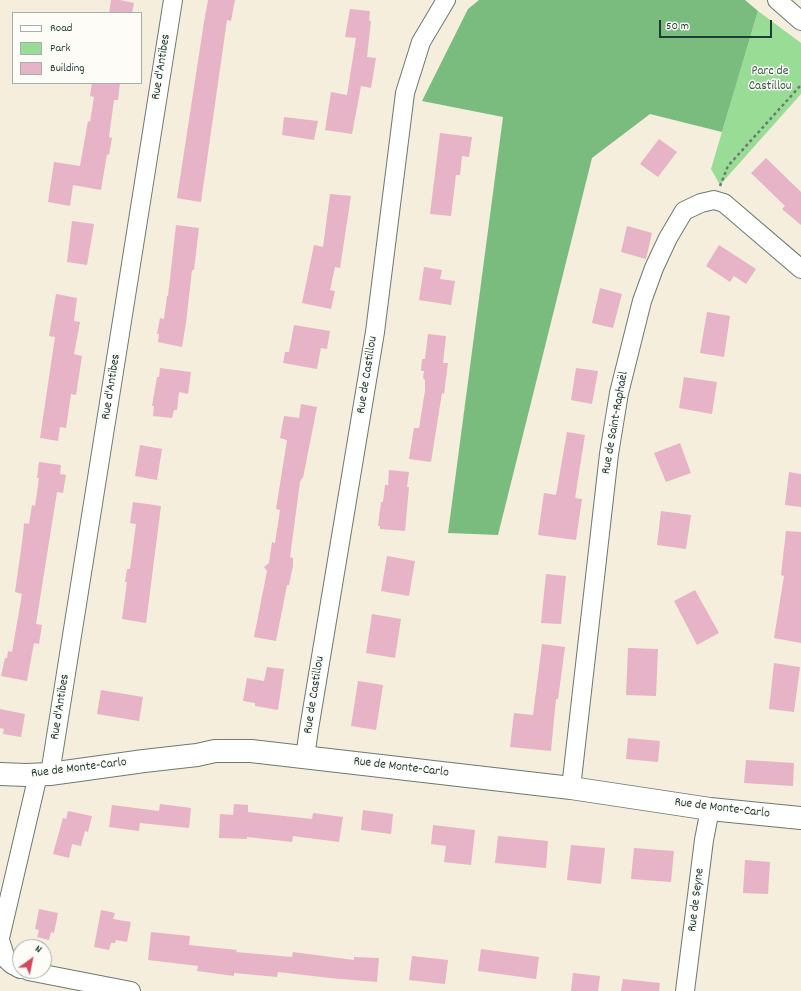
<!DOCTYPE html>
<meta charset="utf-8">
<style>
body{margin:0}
#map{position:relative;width:801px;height:991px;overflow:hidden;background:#f5eedc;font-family:Dekko,sans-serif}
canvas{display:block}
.legend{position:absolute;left:12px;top:12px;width:130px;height:72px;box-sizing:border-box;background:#fdfcf7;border:1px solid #a4b0a9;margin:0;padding:5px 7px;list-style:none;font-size:12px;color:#1f3d34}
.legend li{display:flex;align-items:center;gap:8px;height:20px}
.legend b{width:20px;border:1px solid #a4b0a9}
.north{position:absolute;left:12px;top:939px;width:40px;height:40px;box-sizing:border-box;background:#fdfcf7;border:1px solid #a4b0a9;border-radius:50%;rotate:33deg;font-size:11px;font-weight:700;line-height:16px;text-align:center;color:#1f3d34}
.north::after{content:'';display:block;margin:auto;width:14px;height:18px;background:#d1495b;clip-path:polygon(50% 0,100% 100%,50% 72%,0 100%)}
.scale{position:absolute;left:659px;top:20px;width:113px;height:18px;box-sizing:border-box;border:2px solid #1f3d34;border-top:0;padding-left:5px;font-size:12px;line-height:14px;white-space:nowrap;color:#1f3d34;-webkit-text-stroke:3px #fdfcf7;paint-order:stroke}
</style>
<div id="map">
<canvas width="801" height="991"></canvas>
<ul class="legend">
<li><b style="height:5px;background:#fff"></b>Road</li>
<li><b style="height:11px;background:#99dc95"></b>Park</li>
<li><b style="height:11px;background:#e7b3c7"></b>Building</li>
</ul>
<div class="north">N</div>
<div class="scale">50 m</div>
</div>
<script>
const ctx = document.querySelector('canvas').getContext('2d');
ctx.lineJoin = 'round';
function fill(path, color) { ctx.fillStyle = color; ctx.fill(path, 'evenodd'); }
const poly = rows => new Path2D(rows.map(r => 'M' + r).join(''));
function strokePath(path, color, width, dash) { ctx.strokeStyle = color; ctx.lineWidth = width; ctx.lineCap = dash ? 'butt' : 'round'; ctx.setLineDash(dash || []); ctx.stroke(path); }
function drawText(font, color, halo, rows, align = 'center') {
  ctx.font = font + ' Dekko,sans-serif'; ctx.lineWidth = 3; ctx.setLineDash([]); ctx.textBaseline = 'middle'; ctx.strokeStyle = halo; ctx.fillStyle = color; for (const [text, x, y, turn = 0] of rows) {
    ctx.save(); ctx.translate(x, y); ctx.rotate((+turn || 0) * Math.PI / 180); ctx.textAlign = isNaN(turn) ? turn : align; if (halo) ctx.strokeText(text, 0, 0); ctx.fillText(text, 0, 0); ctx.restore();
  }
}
const green = poly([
 [758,11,801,43,801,94,720,185,711,169]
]);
const forest = poly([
 [479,0,745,0,758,11,722,132,650,114,592,158,498,535,448,533,503,117,422,101,468,9]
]);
const building = poly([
 [111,0,120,0,134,3,132,13,109,13],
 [208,0,235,0,231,21,227,20,201,202,177,198,204,22],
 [350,9,370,11,369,21,371,21,367,57,376,58,371,88,361,86,352,134,325,130,331,92,347,95,356,38,345,37],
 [92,83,120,83,118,100,114,100,109,137,112,138,109,155,107,154,101,190,73,185,70,206,48,202,54,162,80,166,88,121,90,122,94,97,90,96],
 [284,117,318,121,314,140,282,135],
 [440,133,472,137,469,157,462,156,460,175,456,175,451,216,430,214],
 [659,139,677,152,658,177,640,164],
 [766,158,801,192,801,225,782,209,785,206,751,173],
 [330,194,351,196,340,268,335,267,330,290,335,291,331,309,302,303,314,245,323,247],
 [72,221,94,224,87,265,67,262],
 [176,225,199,228,194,270,192,270,186,323,182,347,158,342,159,334,157,334,160,318,164,319,167,296,168,296],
 [627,226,652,233,646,259,621,252],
 [719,245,756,269,746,284,734,276,730,282,706,266],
 [424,267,442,270,440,279,455,281,451,305,419,300],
 [600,288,622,294,613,328,592,323],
 [56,294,77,298,74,321,80,322,74,354,82,356,76,395,71,394,66,428,60,427,58,441,40,438,55,337,49,336],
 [707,312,730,316,724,357,700,353],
 [294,325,330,331,327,349,321,348,317,369,283,363,285,352,289,352],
 [428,334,446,336,443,363,448,363,444,394,442,393,431,462,409,459,414,428,419,428,425,391,425,380,423,378,424,371,421,371,422,359,425,359],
 [160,368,191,372,188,394,179,392,177,410,174,410,172,418,153,416,154,406,152,406,157,377,159,377],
 [576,368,598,371,592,404,571,400],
 [684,377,717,382,712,414,679,408],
 [301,404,317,407,303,478,302,478,300,482,290,557,293,558,293,566,289,585,287,585,276,641,254,637,267,571,264,567,269,563,272,542,275,543,280,510,276,509,287,440,280,438,284,416,299,418],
 [567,432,585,435,575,498,582,499,576,540,538,535,544,493,556,495],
 [680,443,691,473,666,482,654,453],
 [140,445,162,449,157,480,135,476],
 [39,462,61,465,60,474,66,475,63,493,57,492,36,624,42,625,39,644,34,643,27,681,1,676,5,658,7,658,8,651,12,652,22,594,15,592,23,535,24,523,29,524,32,505,35,506,39,478,37,478],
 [389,470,409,472,407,487,409,487,405,531,380,529,380,526,378,526,381,502,383,502,385,485,388,485],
 [789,472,801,474,801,507,785,505],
 [133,502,161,506,146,623,122,619,127,582,125,582,127,569,130,569,136,524,130,523],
 [661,511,691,515,686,549,657,545],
 [786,531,801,532,801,643,774,638,784,576,781,575],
 [387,556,415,561,409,596,381,591],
 [546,574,566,576,561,624,541,623],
 [695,590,719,633,697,645,674,601],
 [372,614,401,619,395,658,366,653],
 [542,644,565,647,558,699,556,699,551,751,510,747,514,713,533,715],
 [628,648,658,649,656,696,626,695],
 [774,663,800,667,794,712,769,709],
 [267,667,284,669,278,710,255,706,255,703,243,701,247,678,264,681],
 [358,681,383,685,376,730,351,726],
 [101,690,143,697,139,721,97,714],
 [0,709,25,714,21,737,3,734,4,729,0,728],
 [628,738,660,741,658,762,626,759],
 [746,760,794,763,793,786,744,783],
 [160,804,191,808,189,828,140,823,139,831,109,827,112,805,159,811],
 [234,804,248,805,248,812,312,819,313,813,343,817,339,842,293,836,292,842,247,837,247,839,219,838,220,814,233,815],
 [363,810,393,814,391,834,361,830],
 [68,811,92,816,88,832,85,831,81,846,72,844,69,858,53,854,63,818,66,819],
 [433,825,475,830,471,865,444,862,446,846,431,844],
 [498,836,548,841,546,868,495,863],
 [571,845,605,848,601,884,567,880],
 [634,848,674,851,671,882,631,879],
 [745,860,770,862,768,894,743,893],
 [39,909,58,913,54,933,51,932,49,940,37,937,39,930,35,929],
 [101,910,115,913,113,919,131,922,127,942,116,940,115,943,111,943,109,950,94,947],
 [151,932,190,936,189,945,237,950,236,952,292,957,293,952,354,960,354,957,379,958,377,982,330,978,278,972,277,977,234,973,234,976,197,971,198,966,148,960],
 [481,949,539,957,536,979,478,971],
 [412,956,448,960,445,984,409,980],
 [573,973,600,976,598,991,571,991],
 [623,979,660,983,659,991,621,991]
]);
const path = poly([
 [720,186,728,166,801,85]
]);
const street = poly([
 [777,0,801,21],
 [305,757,309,729,375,332,405,93,421,42,446,0],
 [50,774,173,0],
 [571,788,609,454,619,393,642,301,654,268,668,238,684,211,701,203,714,200,724,203,801,269],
 [0,938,38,775],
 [0,940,6,959,11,964,20,969],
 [28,971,131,991],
 [685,991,704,840,710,809]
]);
const secondary = poly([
 [0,774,26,775,50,774,144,761,197,755,215,751,251,751,571,788,710,809,801,818]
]);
const streetNames = [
 ["Rue d'Antibes",162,67,-81],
 ["Rue de Castillou",368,375,-81],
 ["Rue d'Antibes",112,387,-81],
 ["Rue de Saint-Raphaël",616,423,-80],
 ["Rue de Castillou",315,695,-81],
 ["Rue d'Antibes",61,707,-81],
 ["Rue de Monte-Carlo",401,768,7],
 ["Rue de Monte-Carlo",79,769,-7],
 ["Rue de Monte-Carlo",722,809,7],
 ["Rue de Seyne",697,900,-83]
];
const parkNames = [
 ["Parc de",770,72],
 ["Castillou",770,87]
];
fill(green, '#99dc95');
fill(forest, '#7abc7e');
fill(building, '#e7b3c7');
strokePath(street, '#6a7b6f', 20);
strokePath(secondary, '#6a7b6f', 24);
strokePath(path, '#6a7b6f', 2.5, [3, 3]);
strokePath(street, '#fff', 18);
strokePath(secondary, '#fff', 22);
drawText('13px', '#1f3d34', '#fdfcf7', streetNames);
drawText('13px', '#375d47', '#fdfcf7', parkNames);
</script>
